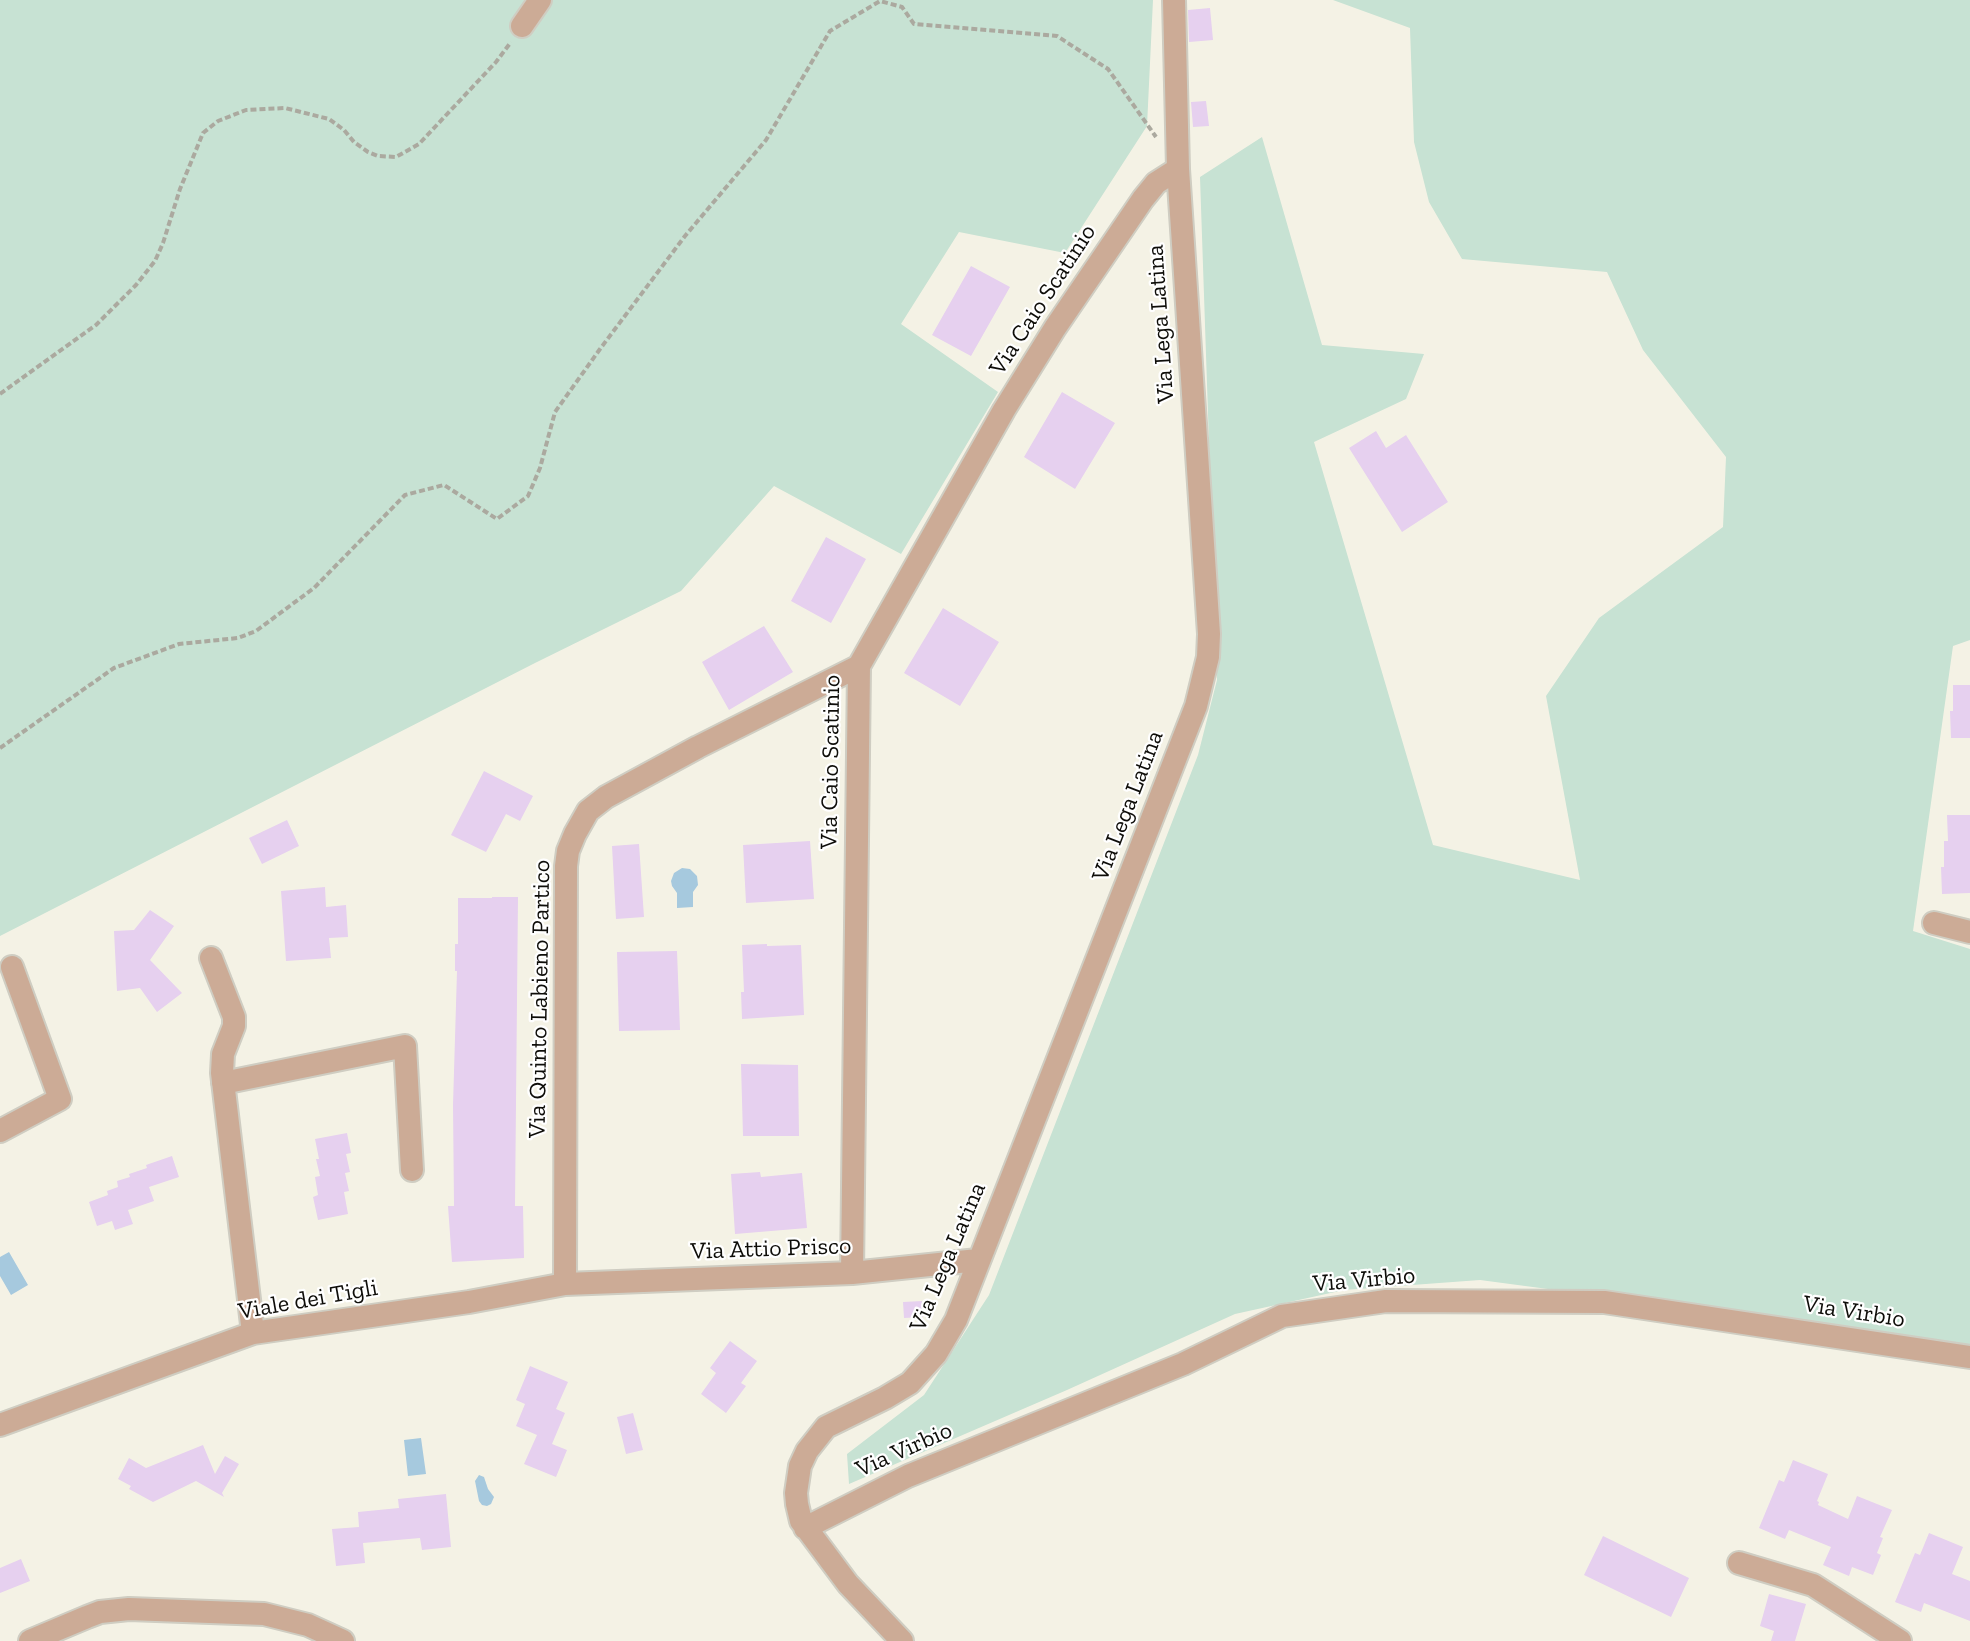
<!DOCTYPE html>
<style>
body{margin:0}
canvas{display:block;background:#f4f2e5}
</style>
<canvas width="1970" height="1641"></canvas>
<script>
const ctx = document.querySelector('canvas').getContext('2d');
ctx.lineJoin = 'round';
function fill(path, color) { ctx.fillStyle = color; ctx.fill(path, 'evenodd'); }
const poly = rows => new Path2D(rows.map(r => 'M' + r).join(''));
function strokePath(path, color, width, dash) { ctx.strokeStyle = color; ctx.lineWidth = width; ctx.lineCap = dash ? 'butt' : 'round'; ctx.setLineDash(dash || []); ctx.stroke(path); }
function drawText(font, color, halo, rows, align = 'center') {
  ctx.font = font + ' "Zilla Slab",serif'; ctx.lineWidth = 4.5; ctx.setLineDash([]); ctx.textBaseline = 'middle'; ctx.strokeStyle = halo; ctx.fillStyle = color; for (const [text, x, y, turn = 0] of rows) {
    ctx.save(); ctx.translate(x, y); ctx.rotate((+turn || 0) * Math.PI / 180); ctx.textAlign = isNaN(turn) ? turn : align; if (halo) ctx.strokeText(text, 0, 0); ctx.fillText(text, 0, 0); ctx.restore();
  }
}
const green = poly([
 [0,0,1153,0,1147,126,1065,253,959,232,901,324,998,392,901,554,774,486,681,591,535,663,0,936],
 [1333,0,1970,0,1970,640,1953,646,1913,931,1970,949,1970,1345,1480,1280,1344,1290,1235,1314,1067,1390,849,1484,847,1454,924,1395,989,1295,1198,755,1217,680,1200,177,1262,137,1322,345,1424,354,1406,399,1314,442,1433,845,1580,880,1546,696,1599,618,1723,527,1726,457,1643,350,1607,272,1462,259,1429,202,1414,142,1410,28]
]);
const water = poly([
 [682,868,690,869,697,876,698,885,693,892,693,907,677,908,677,893,672,886,671,881,674,873],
 [9,1252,28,1285,11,1295,0,1276,0,1257],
 [421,1438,426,1474,408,1476,404,1440],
 [479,1475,484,1477,488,1489,494,1497,491,1504,487,1506,482,1505,479,1501,475,1481]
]);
const building = poly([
 [1210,8,1213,40,1189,42,1188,10],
 [1206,101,1209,126,1193,127,1191,102],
 [971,266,1010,287,971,356,932,335],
 [1062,392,1115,423,1075,489,1024,457],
 [1376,431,1386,448,1406,435,1448,502,1402,532,1349,448],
 [826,537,866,559,831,623,791,601],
 [943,608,999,642,960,706,904,673],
 [764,626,793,672,729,710,702,662],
 [1953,685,1970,685,1970,738,1951,738,1950,711,1953,711],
 [484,771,533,796,520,821,506,814,486,852,451,835],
 [1947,815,1970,815,1970,893,1942,894,1941,867,1944,867,1944,841,1948,841],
 [287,820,299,846,262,864,249,838],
 [810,841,814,899,746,903,743,845],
 [639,844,644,917,616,919,612,846],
 [325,887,326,907,346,905,348,937,329,938,331,958,286,961,281,891],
 [492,897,518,897,515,1206,523,1206,524,1258,452,1262,448,1206,454,1206,453,1105,457,971,455,971,455,944,458,944,458,898,492,898],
 [150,910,174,926,150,960,182,993,157,1012,140,988,117,991,114,931,134,930],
 [767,944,767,946,801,945,804,1015,742,1019,741,992,744,992,742,945],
 [677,951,680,1030,619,1031,617,952],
 [741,1064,798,1065,799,1136,743,1136],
 [347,1133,351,1153,346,1154,350,1172,345,1173,349,1191,344,1192,348,1214,318,1220,313,1197,318,1195,315,1177,320,1176,316,1159,319,1159,315,1139],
 [172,1156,179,1177,149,1187,154,1201,128,1210,133,1224,115,1230,112,1221,97,1226,89,1202,108,1195,107,1191,118,1187,117,1181,130,1177,129,1174,147,1168,146,1165],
 [760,1172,761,1177,802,1173,807,1228,735,1234,731,1174],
 [922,1301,923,1317,904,1318,903,1302],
 [730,1341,757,1361,741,1383,746,1386,726,1413,701,1394,716,1373,710,1368],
 [530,1366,568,1382,556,1409,565,1413,552,1444,567,1450,556,1477,524,1464,537,1435,516,1426,525,1404,516,1400],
 [633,1413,643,1450,626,1454,617,1417],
 [203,1445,215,1474,225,1456,239,1464,222,1493,224,1497,196,1481,153,1502,129,1489,131,1486,118,1479,129,1458,146,1468],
 [1793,1460,1828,1474,1817,1501,1819,1502,1818,1505,1848,1519,1857,1496,1892,1510,1880,1537,1883,1538,1877,1553,1881,1555,1873,1575,1852,1567,1849,1576,1823,1565,1831,1547,1789,1530,1785,1539,1759,1528,1779,1480,1784,1482],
 [446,1494,451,1547,422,1550,420,1538,363,1543,365,1563,336,1566,332,1529,359,1527,358,1512,399,1508,398,1499],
 [1929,1533,1963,1547,1952,1574,1970,1581,1970,1621,1924,1603,1921,1612,1895,1602,1915,1553,1920,1555],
 [1603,1536,1689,1578,1671,1617,1584,1575],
 [21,1559,30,1581,0,1593,0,1568],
 [1769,1594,1806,1604,1795,1641,1771,1641,1774,1631,1760,1626]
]);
const path = poly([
 [0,394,96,325,136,285,155,261,163,243,180,189,203,133,218,121,246,110,285,108,329,119,344,130,354,142,368,152,378,156,396,157,419,144,496,62,511,42],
 [0,748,114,668,179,644,238,638,256,631,314,588,405,495,444,485,497,519,528,496,540,468,555,412,600,349,685,236,766,140,830,31,880,1,902,7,914,24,1057,36,1108,69,1156,137]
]);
const minor = poly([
 [522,26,540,0],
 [1934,923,1970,932],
 [211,958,234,1017,234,1026,223,1054,222,1073,253,1333],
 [223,1083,405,1046,412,1170],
 [0,1131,60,1099,12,967],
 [852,1273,859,666,1004,410,1055,328,1143,199,1156,183,1178,169],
 [565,1284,566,866,568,851,575,834,588,811,606,797,698,747,859,666],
 [0,1425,253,1333,469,1302,565,1284,852,1273,978,1260],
 [805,1528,908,1476,1183,1364,1282,1316,1386,1301,1604,1302,1970,1357],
 [1739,1563,1813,1585,1900,1641],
 [30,1641,87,1617,100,1612,129,1609,264,1614,308,1625,343,1641],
 [902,1641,848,1584,801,1521,797,1504,796,1493,800,1466,807,1451,826,1427,885,1398,910,1383,936,1354,956,1320,1196,706,1208,657,1209,634,1178,169,1174,0]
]);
const streetNames = [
 ["Via Caio Scatinio",1043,300,-57],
 ["Via Lega Latina",1161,324,-94],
 ["Via Caio Scatinio",831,762,-89],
 ["Via Lega Latina",1128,806,-69],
 ["Via Quinto Labieno Partico",540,999,-89],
 ["Via Attio Prisco",771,1249,-2],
 ["Via Lega Latina",948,1257,-67],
 ["Via Virbio",1364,1280,-5],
 ["Viale dei Tigli",308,1300,-10],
 ["Via Virbio",1854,1312,9],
 ["Via Virbio",904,1450,-24]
];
fill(green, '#c7e2d3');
fill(water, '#a6c9de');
fill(building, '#e6d0ef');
strokePath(minor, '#cfcdc2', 26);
strokePath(path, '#aba99f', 4, [6, 3]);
strokePath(minor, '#ccab96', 22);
drawText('24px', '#0e0d09', '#fff', streetNames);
</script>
